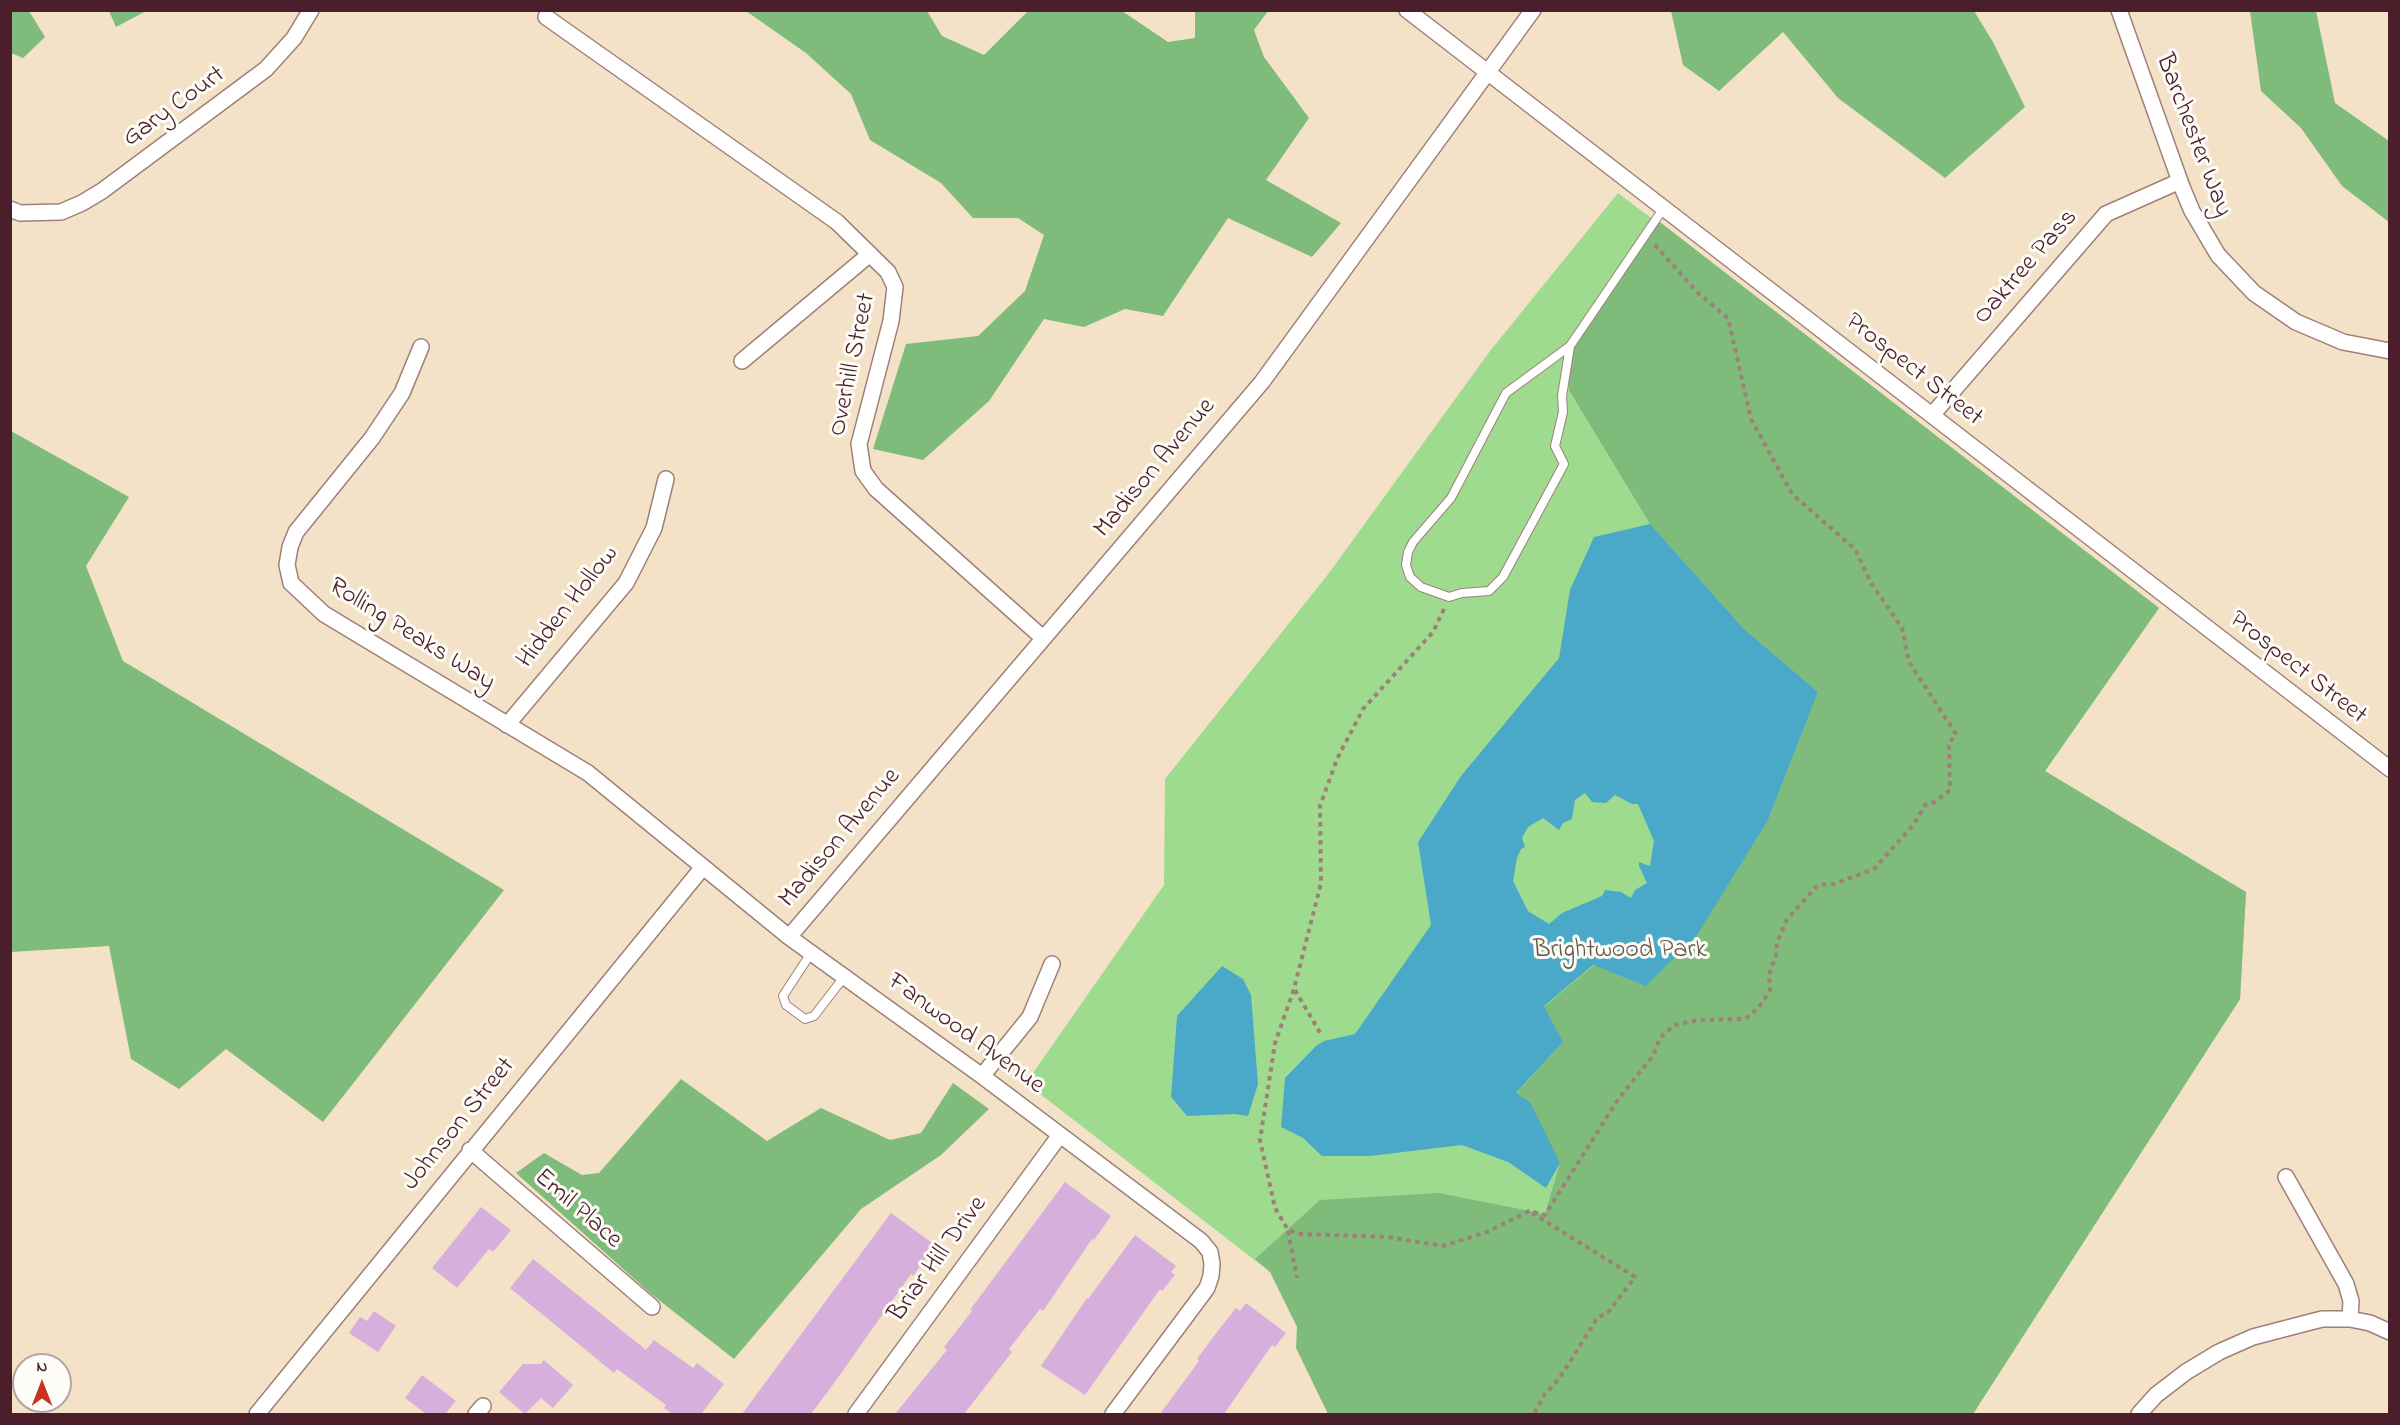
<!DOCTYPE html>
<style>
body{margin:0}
#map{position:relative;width:2400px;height:1425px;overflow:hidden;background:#f3e2c7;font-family:"Indie Flower",sans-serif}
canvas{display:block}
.frame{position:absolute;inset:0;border:12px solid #4a1f2b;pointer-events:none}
.north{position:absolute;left:12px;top:1353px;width:60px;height:60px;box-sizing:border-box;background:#fdfcf7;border:2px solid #b5a4a5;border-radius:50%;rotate:0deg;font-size:16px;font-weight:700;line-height:24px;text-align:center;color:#4a1f2b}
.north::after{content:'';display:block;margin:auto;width:21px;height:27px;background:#c8321e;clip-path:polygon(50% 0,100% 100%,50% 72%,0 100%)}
</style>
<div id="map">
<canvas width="2400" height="1425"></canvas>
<div class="frame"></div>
<div class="north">N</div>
</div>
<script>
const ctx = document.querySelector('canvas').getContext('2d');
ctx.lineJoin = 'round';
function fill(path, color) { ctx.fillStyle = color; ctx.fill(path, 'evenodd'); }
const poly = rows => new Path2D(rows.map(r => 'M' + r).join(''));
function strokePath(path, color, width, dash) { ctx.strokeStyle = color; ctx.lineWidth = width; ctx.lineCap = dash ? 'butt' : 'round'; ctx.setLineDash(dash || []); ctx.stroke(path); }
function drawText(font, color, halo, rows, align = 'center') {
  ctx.font = font + ' "Indie Flower",sans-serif'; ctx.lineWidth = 6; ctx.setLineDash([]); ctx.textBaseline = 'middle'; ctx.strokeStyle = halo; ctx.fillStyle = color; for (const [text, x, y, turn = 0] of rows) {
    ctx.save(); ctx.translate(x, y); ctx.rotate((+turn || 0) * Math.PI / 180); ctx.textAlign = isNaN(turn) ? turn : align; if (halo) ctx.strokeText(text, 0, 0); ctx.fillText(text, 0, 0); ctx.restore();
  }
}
const green = poly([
 [1618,193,1810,338,2159,608,2045,771,2246,892,2240,999,1973,1414,1270,1272,1026,1083,1164,885,1165,779,1329,573,1490,351]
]);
const forest = poly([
 [11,10,29,11,45,37,23,58,11,53],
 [109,11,146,11,116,27],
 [746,11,927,11,942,36,984,55,1028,11,1122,11,1168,42,1195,38,1195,11,1268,11,1254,30,1264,57,1309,118,1266,180,1341,223,1312,257,1228,218,1163,316,1125,309,1084,327,1044,319,989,401,923,460,873,449,906,344,978,336,1025,291,1044,235,1018,218,973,218,941,183,870,140,851,94,806,53],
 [1671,11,1974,11,1993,42,2025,107,1945,178,1838,98,1783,32,1719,91,1683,65],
 [2250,11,2316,11,2335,103,2389,141,2389,222,2342,186,2301,128,2261,91],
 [1656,219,2159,608,2045,771,2246,892,2240,999,1973,1414,1328,1414,1296,1348,1297,1327,1270,1272,1255,1259,1320,1200,1439,1193,1545,1214,1560,1163,1516,1094,1563,1042,1544,1007,1768,820,1818,692,1744,629,1650,524,1569,390,1570,346],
 [11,431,129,497,86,566,123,661,504,890,323,1122,226,1049,179,1089,131,1059,109,946,11,952],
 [681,1079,767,1141,821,1108,890,1140,921,1133,953,1083,989,1109,941,1155,861,1209,734,1359,650,1293,516,1173,544,1153,582,1175,599,1173]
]);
const water = poly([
 [1650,524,1744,629,1818,692,1768,820,1697,935,1646,986,1593,965,1544,1006,1563,1042,1516,1093,1530,1102,1560,1163,1546,1188,1508,1162,1462,1145,1370,1156,1322,1156,1303,1138,1281,1127,1285,1078,1316,1046,1324,1041,1355,1034,1431,925,1418,842,1461,776,1559,658,1570,590,1594,537],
 [1585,793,1592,802,1606,803,1615,795,1632,804,1638,804,1654,841,1650,866,1639,862,1639,866,1647,883,1635,890,1631,898,1621,892,1605,890,1602,896,1562,913,1549,924,1528,911,1513,881,1517,858,1521,849,1525,847,1522,838,1528,827,1543,818,1559,830,1563,823,1572,819,1575,800],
 [1222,966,1243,979,1251,995,1258,1084,1248,1116,1235,1114,1187,1116,1171,1097,1177,1016]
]);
const building = poly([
 [1065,1182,1111,1216,1094,1240,1092,1239,1043,1311,1040,1309,1009,1349,1012,1352,964,1414,895,1414,947,1350,944,1347,972,1311,970,1310],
 [481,1207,511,1230,493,1252,489,1249,457,1288,432,1268],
 [891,1213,935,1245,913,1276,911,1274,832,1386,811,1414,742,1414],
 [1135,1235,1176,1266,1171,1272,1175,1275,1162,1291,1160,1289,1085,1395,1041,1366,1087,1298,1088,1299],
 [533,1259,646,1350,654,1340,693,1368,697,1363,724,1384,701,1414,673,1414,664,1408,666,1405,617,1369,614,1373,510,1288],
 [1246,1303,1286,1333,1275,1347,1272,1345,1224,1414,1160,1414,1199,1361,1197,1359,1220,1328,1236,1308,1240,1311],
 [374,1311,396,1326,378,1352,349,1333,360,1317,367,1321],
 [544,1360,573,1385,553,1408,541,1398,525,1414,499,1392,523,1364,541,1364],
 [422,1375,456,1401,445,1414,426,1414,405,1398]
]);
const path = poly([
 [1444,609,1433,632,1363,709,1337,759,1320,806,1321,883,1294,989,1275,1043,1260,1140,1275,1208,1288,1230,1301,1234,1388,1237,1443,1246,1487,1232,1529,1211,1545,1215,1619,1098,1653,1056,1660,1038,1674,1025,1699,1020,1744,1019,1750,1016,1762,1003,1770,990,1769,975,1776,955,1777,943,1787,919,1818,885,1834,884,1874,869,1914,824,1925,805,1935,802,1950,790,1949,743,1956,734,1909,662,1902,628,1871,583,1855,549,1792,494,1751,419,1728,318,1698,293,1653,243],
 [1295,990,1322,1036],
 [1532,1213,1635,1277,1607,1314,1598,1317,1559,1379,1545,1394,1534,1414],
 [1288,1231,1297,1278]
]);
const lane = poly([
 [1570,346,1562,396,1563,412,1555,446,1564,464,1503,577,1489,591,1462,593,1449,597,1421,587,1410,577,1406,565,1408,552,1413,542,1451,498,1506,393,1570,346,1663,209],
 [811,953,783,996,786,1005,805,1019,814,1016,844,977]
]);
const street = poly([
 [1407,10,2390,769],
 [2119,10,2182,187,2192,211,2218,255,2254,293,2296,322,2343,342,2390,351],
 [546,17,837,222,888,272,895,287,891,321,859,444,863,471,876,489,1043,638],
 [10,209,20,213,61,212,82,203,102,191,266,69,294,38,311,10],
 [421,347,402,393,372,438,296,532,290,547,287,565,291,583,324,614,588,773,789,937,982,1076,1201,1241,1210,1252,1212,1264,1211,1276,1207,1288,1113,1414],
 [742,361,870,254],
 [1932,415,2106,214,2180,181],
 [507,725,626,583,654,528,666,479],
 [789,937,1262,382,1533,10],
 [982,1076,1030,1017,1052,964],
 [470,1150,652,1307],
 [2286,1177,2346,1284,2351,1301,2350,1319],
 [257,1414,703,867],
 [476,1414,483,1406],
 [856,1414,1060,1135],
 [2139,1414,2156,1395,2186,1372,2219,1352,2253,1337,2322,1319,2350,1319,2370,1323,2390,1332]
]);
const streetNames = [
 ["Gary Court",175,108,-36],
 ["Barchester Way",2192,136,69],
 ["Oaktree Pass",2027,268,-49],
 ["Overhill Street",854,365,-78],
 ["Prospect Street",1913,371,38],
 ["Madison Avenue",1156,469,-50],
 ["Hidden Hollow",569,608,-52],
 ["Rolling Peaks Way",411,636,32],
 ["Prospect Street",2297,669,38],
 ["Madison Avenue",841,839,-50],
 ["Fanwood Avenue",965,1035,36],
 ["Johnson Street",460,1125,-51],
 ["Emil Place",577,1210,41],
 ["Briar Hill Drive",939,1260,-54]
];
const parkNames = [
 ["Brightwood Park",1620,952]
];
fill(green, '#9fdb8f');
fill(forest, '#7fbb7a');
fill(water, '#4aa9c9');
fill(building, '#d6afdc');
strokePath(lane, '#9e8079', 10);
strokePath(street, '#9e8079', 18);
strokePath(path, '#9e8079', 4, [4.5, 4.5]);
strokePath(lane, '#fff', 8);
strokePath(street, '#fff', 15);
drawText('26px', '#4a1f2b', '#fdfcf7', streetNames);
drawText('26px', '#645749', '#fdfcf7', parkNames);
</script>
